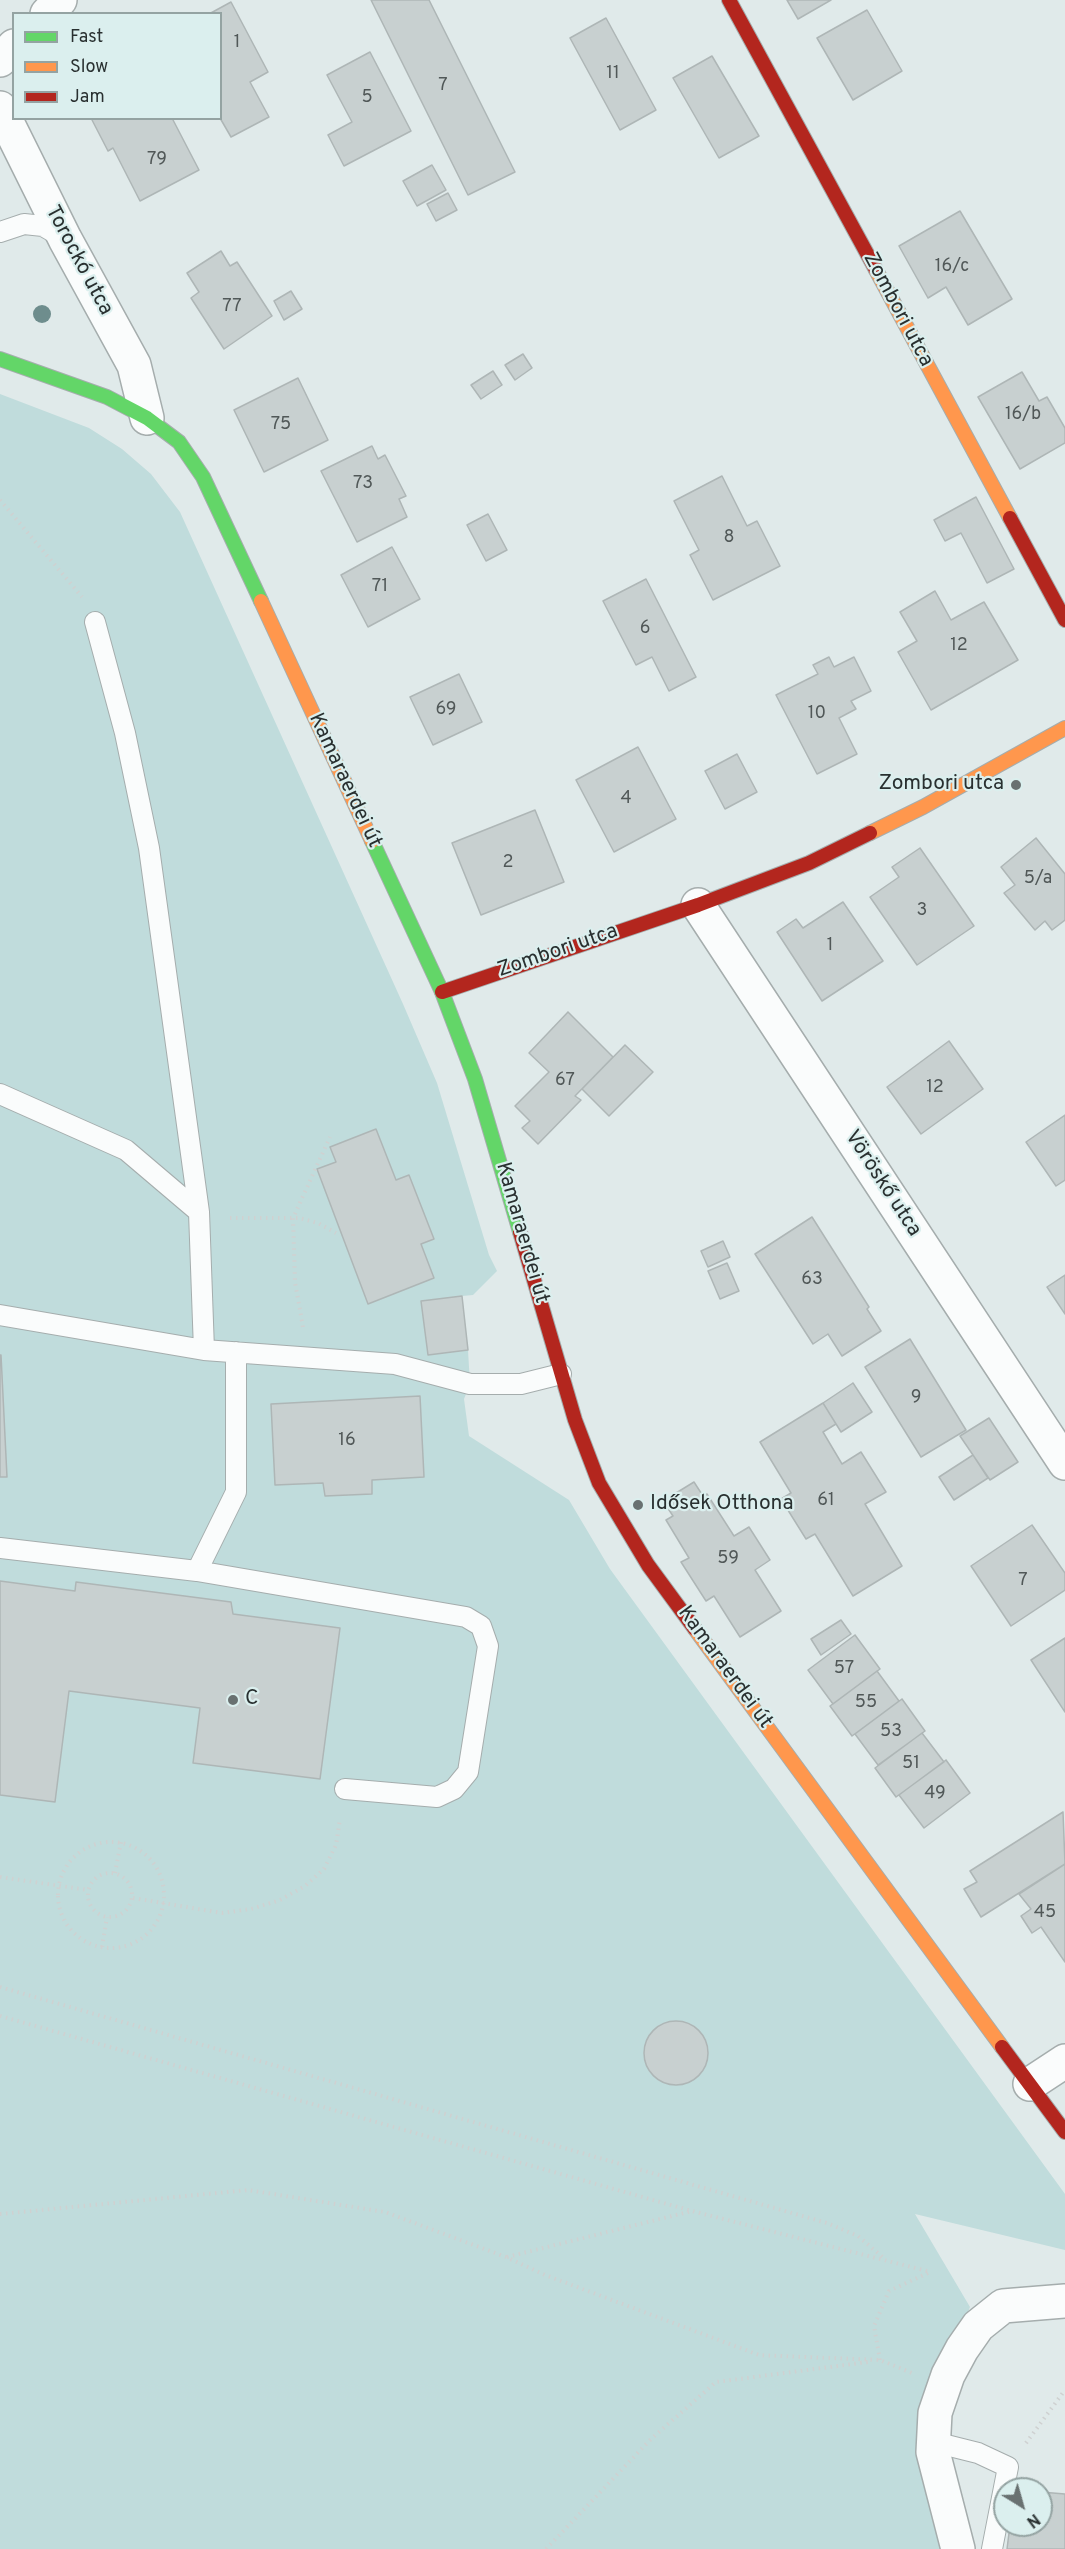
<!DOCTYPE html>
<meta charset="utf-8">
<style>
body{margin:0}
#map{position:relative;width:1065px;height:2549px;overflow:hidden;background:#e0eaea;font-family:Overpass,sans-serif}
canvas{display:block}
.legend{position:absolute;left:12px;top:12px;width:210px;height:108px;box-sizing:border-box;background:#dbefee;border:2px solid #94a3a2;margin:0;padding:8px 10px;list-style:none;font-size:18px;color:#293030}
.legend li{display:flex;align-items:center;gap:12px;height:30px}
.legend b{width:30px;border:2px solid #94a3a2}
.north{position:absolute;left:993px;top:2477px;width:60px;height:60px;box-sizing:border-box;background:#dbefee;border:2px solid #94a3a2;border-radius:50%;rotate:143deg;font-size:16px;font-weight:700;line-height:24px;text-align:center;color:#293030}
.north::after{content:'';display:block;margin:auto;width:21px;height:27px;background:#697171;clip-path:polygon(50% 0,100% 100%,50% 72%,0 100%)}
</style>
<div id="map">
<canvas width="1065" height="2549"></canvas>
<ul class="legend">
<li><b style="height:8px;background:#63d668"></b>Fast</li>
<li><b style="height:8px;background:#ff974d"></b>Slow</li>
<li><b style="height:8px;background:#b3261e"></b>Jam</li>
</ul>
<div class="north">N</div>
</div>
<script>
const ctx = document.querySelector('canvas').getContext('2d');
ctx.lineJoin = 'round';
function fill(path, color) { ctx.fillStyle = color; ctx.fill(path, 'evenodd'); }
const poly = rows => new Path2D(rows.map(r => 'M' + r).join(''));
function strokePath(path, color, width, dash) { ctx.strokeStyle = color; ctx.lineWidth = width; ctx.lineCap = dash ? 'butt' : 'round'; ctx.setLineDash(dash || []); ctx.stroke(path); }
function drawText(font, color, halo, rows, align = 'center') {
  ctx.font = font + ' Overpass,sans-serif'; ctx.lineWidth = 4.5; ctx.setLineDash([]); ctx.textBaseline = 'middle'; ctx.strokeStyle = halo; ctx.fillStyle = color; for (const [text, x, y, turn = 0] of rows) {
    ctx.save(); ctx.translate(x, y); ctx.rotate((+turn || 0) * Math.PI / 180); ctx.textAlign = isNaN(turn) ? turn : align; if (halo) ctx.strokeText(text, 0, 0); ctx.fillText(text, 0, 0); ctx.restore();
  }
}
const green = poly([
 [0,394,89,428,122,449,151,474,180,512,403,1004,437,1083,489,1255,497,1271,473,1295,462,1296,468,1350,470,1384,464,1399,469,1436,569,1500,610,1569,1065,2194,1065,2250,915,2214,970,2307,931,2402,971,2549,0,2549]
]);
const building = poly([
 [371,0,429,0,515,172,468,195,371,0],
 [787,0,831,0,798,19,787,0],
 [231,2,268,72,250,82,269,117,231,137,220,118,220,14,209,14,231,2],
 [867,10,902,71,853,100,817,38,867,10],
 [606,18,656,110,620,130,570,38,606,18],
 [370,52,411,131,344,166,328,135,352,122,327,75,370,52],
 [712,56,759,136,719,158,673,78,712,56],
 [91,118,172,118,199,170,140,201,113,148,108,151,91,118],
 [432,165,446,190,417,206,403,181,432,165],
 [448,193,457,210,436,221,427,204,448,193],
 [960,211,1012,299,968,325,946,287,928,298,899,246,960,211],
 [221,251,230,266,237,262,272,316,224,349,191,298,199,292,187,273,221,251],
 [291,291,302,309,284,320,274,301,291,291],
 [523,354,532,368,515,380,505,365,523,354],
 [493,371,502,385,481,399,471,385,493,371],
 [1022,372,1039,401,1047,397,1065,428,1065,443,1020,469,978,397,1022,372],
 [298,378,328,440,264,472,234,410,298,378],
 [372,446,378,459,385,455,406,496,399,499,407,517,357,542,321,471,372,446],
 [722,476,747,526,757,521,780,566,713,600,690,555,699,550,674,501,722,476],
 [976,497,1014,569,987,583,961,533,945,541,934,520,976,497],
 [488,514,507,550,486,561,467,525,488,514],
 [392,547,420,599,368,627,341,575,392,547],
 [646,579,696,677,669,691,652,657,636,665,603,601,646,579],
 [935,591,951,620,984,602,1018,660,931,710,898,652,917,641,900,612,935,591],
 [829,657,834,667,854,657,871,691,851,701,856,709,839,718,857,754,817,774,776,695,818,674,813,665,829,657],
 [459,674,482,722,433,745,410,697,459,674],
 [638,747,676,819,614,852,576,780,638,747],
 [737,754,757,792,725,809,705,771,737,754],
 [535,810,564,882,481,915,452,843,535,810],
 [1036,838,1065,874,1065,920,1052,930,1045,921,1035,930,1004,893,1015,885,1001,867,1036,838],
 [920,848,974,926,917,965,870,897,899,877,892,867,920,848],
 [843,902,883,961,822,1001,777,932,796,919,803,928,843,902],
 [568,1012,613,1057,575,1096,581,1100,538,1144,522,1128,530,1121,515,1106,549,1072,529,1053,568,1012],
 [949,1041,983,1089,921,1134,887,1087,949,1041],
 [625,1045,653,1072,609,1116,582,1089,625,1045],
 [1065,1115,1065,1180,1056,1186,1026,1142,1065,1115],
 [376,1129,396,1180,409,1175,434,1239,421,1244,434,1278,368,1304,317,1169,336,1162,330,1147,376,1129],
 [812,1217,869,1307,867,1309,881,1331,842,1356,828,1334,813,1344,755,1254,812,1217],
 [723,1241,730,1257,708,1267,701,1251,723,1241],
 [727,1263,739,1291,720,1299,708,1271,727,1263],
 [1065,1275,1065,1314,1047,1287,1065,1275],
 [462,1296,468,1350,428,1355,421,1301,462,1296],
 [910,1339,966,1430,921,1457,865,1367,910,1339],
 [1,1355,7,1477,0,1477,0,1355,1,1355],
 [853,1383,872,1412,841,1432,823,1403,853,1383],
 [420,1396,424,1477,372,1480,372,1494,325,1496,323,1483,275,1485,271,1404,420,1396],
 [823,1403,836,1424,823,1432,842,1464,861,1452,886,1492,865,1504,902,1566,853,1596,815,1534,806,1539,781,1499,791,1493,760,1442,823,1403],
 [989,1418,1018,1462,990,1480,960,1436,989,1418],
 [973,1455,988,1478,954,1500,939,1477,973,1455],
 [694,1482,703,1496,707,1494,734,1536,749,1527,770,1560,755,1570,781,1611,740,1637,714,1596,706,1601,681,1562,689,1558,666,1520,673,1516,663,1501,694,1482],
 [1032,1525,1065,1573,1065,1590,1011,1626,971,1566,1032,1525],
 [0,1581,75,1591,76,1582,231,1602,233,1614,340,1628,320,1779,193,1763,200,1708,69,1691,55,1802,0,1795,0,1581],
 [841,1620,851,1634,821,1655,811,1639,841,1620],
 [855,1635,880,1669,833,1704,808,1670,855,1635],
 [1065,1638,1065,1712,1031,1660,1065,1638],
 [877,1671,899,1701,852,1736,830,1706,877,1671],
 [902,1699,925,1731,878,1765,855,1734,902,1699],
 [922,1733,944,1762,896,1797,875,1768,922,1733],
 [946,1760,970,1793,924,1828,899,1795,946,1760],
 [1063,1812,1065,1864,981,1917,964,1889,977,1882,970,1871,1063,1812],
 [1065,1864,1065,1962,1041,1927,1032,1933,1021,1916,1031,1909,1019,1894,1065,1864],
 '644 2053a32 32 0 1 1 64 0a32 32 0 1 1-64 0Z',
 [1041,2492,1065,2494,1065,2549,1007,2549,1010,2525,1041,2525,1041,2492]
]);
const path = poly([
 [0,500,82,597],
 [230,1218,299,1218,318,1223,336,1233],
 [303,1327,295,1282,293,1218,330,1137],
 '58 1895a53 53 0 1 1 106 0a53 53 0 1 1-106 0Z',
 '88 1895a22 22 0 1 1 44 0a22 22 0 1 1-44 0Z',
 [115,1873,121,1842],
 [0,1877,88,1890],
 [133,1898,222,1913,251,1909,280,1900,305,1886,324,1869,336,1845,340,1819],
 [102,1947,107,1917],
 [0,1987,827,2223,858,2236,885,2259],
 [0,2016,692,2211,931,2272],
 [0,2214,248,2190,385,2212,506,2257,545,2275,759,2355,880,2360,912,2373],
 [507,2257,692,2211],
 [880,2360,874,2326,889,2291,930,2272],
 [1026,2443,1065,2390],
 [546,2549,651,2439,716,2382,868,2362]
]);
const lane = poly([
 [0,232,24,224,43,226,62,237],
 [95,622,125,733,149,848,199,1212,204,1350],
 [0,1094,126,1150,199,1212],
 [0,1315,204,1350,395,1364,470,1384,521,1384,561,1374],
 [0,1548,197,1571,466,1617,481,1626,488,1646,468,1772,454,1789,437,1797,345,1789],
 [197,1571,236,1492,236,1352],
 [934,2442,978,2453,1008,2467,992,2549]
]);
const street = poly([
 [47,14,60,0],
 [0,60,14,46],
 [0,108,65,239,134,365,147,418],
 [698,905,1065,1463],
 [1030,2084,1065,2061],
 [958,2549,933,2452,935,2413,948,2375,962,2349,978,2326,1003,2306,1065,2301]
]);
const fast = poly([
 [0,359,107,397,147,418,179,442,203,477,261,601],
 [372,841,442,992,475,1079,520,1232]
]);
const slow = poly([
 [876,270,1010,518],
 [261,601,372,841],
 [870,833,923,807,1065,728],
 [695,1629,1002,2047]
]);
const jam = poly([
 [729,0,876,270],
 [1010,518,1065,620],
 [442,992,698,905,809,863,870,833],
 [520,1232,575,1420,599,1483,648,1565,695,1629],
 [1002,2047,1065,2132]
]);
const trees = [
 [42,314]
];
const markers = [
 [1016,785,6,"#697171"],
 [638,1505,6,"#697171"],
 [233,1700,6,"#697171"]
];
const numberNames = [
 ["1",237,43],
 ["11",613,74],
 ["7",443,86],
 ["5",367,98],
 ["79",157,160],
 ["16/c",952,267],
 ["77",232,307],
 ["16/b",1023,415],
 ["75",281,425],
 ["73",363,484],
 ["8",729,538],
 ["71",380,587],
 ["6",645,629],
 ["12",959,646],
 ["69",446,710],
 ["10",817,714],
 ["4",626,799],
 ["2",508,863],
 ["5/a",1038,879],
 ["3",922,911],
 ["1",830,946],
 ["67",565,1081],
 ["12",935,1088],
 ["63",812,1280],
 ["9",916,1398],
 ["16",347,1441],
 ["61",826,1501],
 ["59",728,1559],
 ["7",1023,1581],
 ["57",844,1669],
 ["55",866,1703],
 ["53",891,1732],
 ["51",911,1764],
 ["49",935,1794],
 ["45",1045,1913]
];
const streetNames = [
 ["Torockó utca",78,261,62],
 ["Zombori utca",897,310,62],
 ["Kamaraerdei út",344,781,65],
 ["Zombori utca",558,952,-19],
 ["Vöröskő utca",882,1184,57],
 ["Kamaraerdei út",521,1233,74],
 ["Kamaraerdei út",724,1668,54]
];
const poiNames = [
 ["Zombori utca",1004,785,"right"],
 ["Idősek Otthona",650,1505],
 ["C",245,1700]
];
fill(green, '#c0dcdc');
fill(building, '#c8d0d0');
strokePath(building, '#aeb6b6', 1.5);
strokePath(lane, '#a5adad', 22);
strokePath(street, '#a5adad', 36);
strokePath(fast, '#a5adad', 16);
strokePath(slow, '#a5adad', 16);
strokePath(jam, '#a5adad', 16);
strokePath(path, '#cfd1d1', 4, [1.5, 4.5]);
strokePath(lane, '#fafcfc', 20);
strokePath(street, '#fafcfc', 33);
strokePath(fast, '#63d668', 14);
strokePath(slow, '#ff974d', 14);
strokePath(jam, '#b3261e', 14);
ctx.fillStyle = '#6e8d8d';
for (const [x, y] of trees) { ctx.beginPath(); ctx.arc(x, y, 9, 0, 2 * Math.PI); ctx.fill(); }
for (const [x, y, r, color] of markers) { const dot = new Path2D(); dot.arc(x, y, r, 0, 2 * Math.PI); ctx.fillStyle = color; ctx.fill(dot); strokePath(dot, '#dbefee', 2); }
drawText('18px', '#515858', null, numberNames);
drawText('21px', '#293030', '#dbefee', streetNames);
drawText('21px', '#293030', '#dbefee', poiNames, 'left');
</script>
